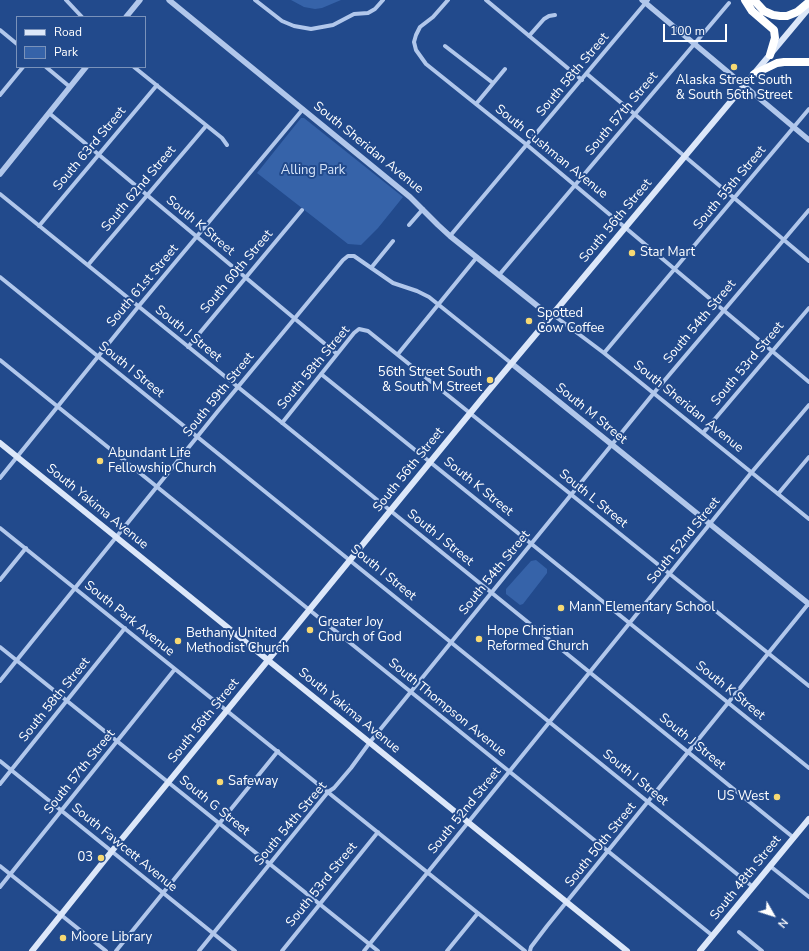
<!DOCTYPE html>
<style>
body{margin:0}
#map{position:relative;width:809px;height:951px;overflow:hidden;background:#224a8c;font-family:"Nunito Sans",sans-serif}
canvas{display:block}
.legend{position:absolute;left:16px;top:16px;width:130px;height:52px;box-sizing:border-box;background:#224a8c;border:1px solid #7a92ba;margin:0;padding:5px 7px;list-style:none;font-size:12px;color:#fff}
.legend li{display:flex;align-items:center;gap:8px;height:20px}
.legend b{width:20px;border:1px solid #7a92ba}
.north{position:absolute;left:753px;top:895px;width:40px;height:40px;-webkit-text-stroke:3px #224a8c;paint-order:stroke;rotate:129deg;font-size:11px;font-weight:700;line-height:16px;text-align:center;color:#fff}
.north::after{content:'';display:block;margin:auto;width:14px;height:18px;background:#fff;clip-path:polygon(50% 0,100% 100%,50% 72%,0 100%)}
.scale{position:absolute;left:663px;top:24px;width:64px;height:18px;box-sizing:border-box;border:2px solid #fff;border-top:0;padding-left:5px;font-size:12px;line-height:14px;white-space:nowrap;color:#fff;-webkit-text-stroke:3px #224a8c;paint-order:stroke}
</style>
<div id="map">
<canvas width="809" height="951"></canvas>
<ul class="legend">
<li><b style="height:5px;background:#dce7f9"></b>Road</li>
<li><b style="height:11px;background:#3663a9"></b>Park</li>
</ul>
<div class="north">N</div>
<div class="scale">100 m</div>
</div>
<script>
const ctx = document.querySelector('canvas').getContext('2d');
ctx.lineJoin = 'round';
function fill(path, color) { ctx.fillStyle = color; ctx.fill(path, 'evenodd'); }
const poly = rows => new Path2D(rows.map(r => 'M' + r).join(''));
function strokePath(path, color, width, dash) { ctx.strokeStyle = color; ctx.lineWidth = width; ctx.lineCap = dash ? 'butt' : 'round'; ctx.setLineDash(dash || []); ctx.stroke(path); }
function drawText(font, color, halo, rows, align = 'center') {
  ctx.font = font + ' "Nunito Sans",sans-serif'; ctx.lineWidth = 4; ctx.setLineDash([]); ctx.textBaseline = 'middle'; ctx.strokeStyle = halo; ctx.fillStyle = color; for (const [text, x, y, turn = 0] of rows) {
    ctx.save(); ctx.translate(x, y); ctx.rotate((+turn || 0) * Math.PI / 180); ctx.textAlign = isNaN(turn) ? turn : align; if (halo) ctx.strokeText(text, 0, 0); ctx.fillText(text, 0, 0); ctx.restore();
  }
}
const green = poly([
 [291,0,341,0,322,8,315,9,304,7],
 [301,118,304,118,403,197,378,228,361,245,348,244,257,173],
 [536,560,547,569,547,573,523,604,520,605,506,594,506,589,531,561]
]);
const minor = poly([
 [66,0,82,17],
 [255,0,282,21,294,26,311,29,333,25,354,14,368,13,375,9,383,0],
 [448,0,433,17,420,27,416,35,414,42,416,50,426,64,527,145,809,382],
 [486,0,582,80],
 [0,30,17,44],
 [529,36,544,19,549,16,555,15],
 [445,46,493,83],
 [46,67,70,87],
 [134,67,222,138,227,145],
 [587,74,809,261],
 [0,95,23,67],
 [476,104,505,69],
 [49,113,337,354],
 [0,194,794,838],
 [409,225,423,209],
 [39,226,157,85],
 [450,236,648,0],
 [88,265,206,126],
 [371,268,393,241],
 [499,275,729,3],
 [0,277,753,887],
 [552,314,604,353,809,519],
 [188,347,302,210],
 [604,353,809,109],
 [398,354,477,257],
 [0,360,713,936],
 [321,374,809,768],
 [282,423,354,333,359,329,368,331,809,686],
 [703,433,809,308],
 [0,478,138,307,303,109],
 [778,494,809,457],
 [0,528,525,951],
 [0,580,26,548],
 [0,647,378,951],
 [0,681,218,411,343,260,348,256,354,256,393,283,417,291,429,297,511,363],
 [0,761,235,951],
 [0,784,125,628],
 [0,866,106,951],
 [770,866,809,897],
 [0,887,175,669],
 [739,932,762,951],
 [116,951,278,751],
 [199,951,328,792,334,788,351,768,370,742,653,394,809,210],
 [282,951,378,832],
 [364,951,751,473,809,405],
 [447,951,478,913],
 [530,951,531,947,547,926,809,603]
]);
const tertiary = poly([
 [169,0,410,197,438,225,450,236,550,316],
 [642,0,809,140],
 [126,17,140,0],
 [0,174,86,67],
 [511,363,809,604]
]);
const secondary = poly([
 [0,443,627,951],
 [32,951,112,851,485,395,809,8],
 [700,951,809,819]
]);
const motorway = poly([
 [745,0,752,11,774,30,775,38,770,55],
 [754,0,764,11,773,15,780,16,787,16,797,12,809,2],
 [754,74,777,63,784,62,809,62]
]);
const markers = [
 [734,67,4,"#f7d973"],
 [632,253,4,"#f7d973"],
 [529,321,4,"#f7d973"],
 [490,380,4,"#f7d973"],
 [100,461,4,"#f7d973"],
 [561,608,4,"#f7d973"],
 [310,630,4,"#f7d973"],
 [479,639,4,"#f7d973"],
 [178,641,4,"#f7d973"],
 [220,782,4,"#f7d973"],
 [777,797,4,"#f7d973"],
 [101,858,4,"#f7d973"],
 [63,938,4,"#f7d973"]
];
const streetNames = [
 ["South 58th Street",573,75,-50],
 ["South 57th Street",622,114,-50],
 ["South Sheridan Avenue",368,148,39],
 ["South 63rd Street",90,149,-50],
 ["South Cushman Avenue",551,152,39],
 ["South 55th Street",730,188,-50],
 ["South 62nd Street",139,189,-50],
 ["South 56th Street",616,221,-50],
 ["South K Street",200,226,40],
 ["South 60th Street",237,272,-50],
 ["South 61st Street",143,286,-50],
 ["South 54th Street",700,322,-50],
 ["South J Street",188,334,39],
 ["South 53rd Street",748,364,-50],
 ["South 58th Street",314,368,-50],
 ["South I Street",131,370,39],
 ["South 59th Street",219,395,-51],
 ["South Sheridan Avenue",688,407,39],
 ["South M Street",591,414,39],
 ["South 56th Street",409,470,-51],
 ["South K Street",478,487,39],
 ["South L Street",593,499,39],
 ["South Yakima Avenue",97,507,39],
 ["South J Street",440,538,39],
 ["South 52nd Street",684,541,-51],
 ["South I Street",383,573,39],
 ["South 54th Street",495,573,-51],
 ["South Park Avenue",129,619,39],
 ["South K Street",730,691,39],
 ["South 58th Street",55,700,-51],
 ["South Thompson Avenue",447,708,39],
 ["South Yakima Avenue",349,711,39],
 ["South 56th Street",204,721,-51],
 ["South J Street",692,742,39],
 ["South 57th Street",80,772,-51],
 ["South I Street",635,778,39],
 ["South G Street",214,806,39],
 ["South 52nd Street",465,811,-51],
 ["South 54th Street",291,824,-50],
 ["South 50th Street",601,845,-51],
 ["South Fawcett Avenue",124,848,39],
 ["South 48th Street",746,878,-51],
 ["South 53rd Street",322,885,-51]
];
const poiNames = [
 ["Alaska Street South",734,81,"center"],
 ["& South 56th Street",734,96,"center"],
 ["Star Mart",640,253],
 ["Spotted",537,314],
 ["Cow Coffee",537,329],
 ["56th Street South",482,373,"right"],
 ["& South M Street",482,388,"right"],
 ["Abundant Life",108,454],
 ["Fellowship Church",108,469],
 ["Mann Elementary School",569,608],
 ["Greater Joy",318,623],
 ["Church of God",318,638],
 ["Hope Christian",487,632],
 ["Reformed Church",487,647],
 ["Bethany United",186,634],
 ["Methodist Church",186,649],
 ["Safeway",228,782],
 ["US West",769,797,"right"],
 ["03",93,858,"right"],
 ["Moore Library",71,938]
];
const parkNames = [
 ["Alling Park",313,171]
];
fill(green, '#3663a9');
strokePath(minor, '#b1c7eb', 4);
strokePath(tertiary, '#b1c7eb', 5.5);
strokePath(secondary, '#dce7f9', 6);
strokePath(motorway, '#fff', 8);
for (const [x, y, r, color] of markers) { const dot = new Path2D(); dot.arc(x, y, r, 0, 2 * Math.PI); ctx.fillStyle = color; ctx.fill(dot); strokePath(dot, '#224a8c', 1.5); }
drawText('13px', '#fff', '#224a8c', streetNames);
drawText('13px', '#fff', '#224a8c', poiNames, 'left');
drawText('13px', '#d5e3f8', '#224a8c', parkNames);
</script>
